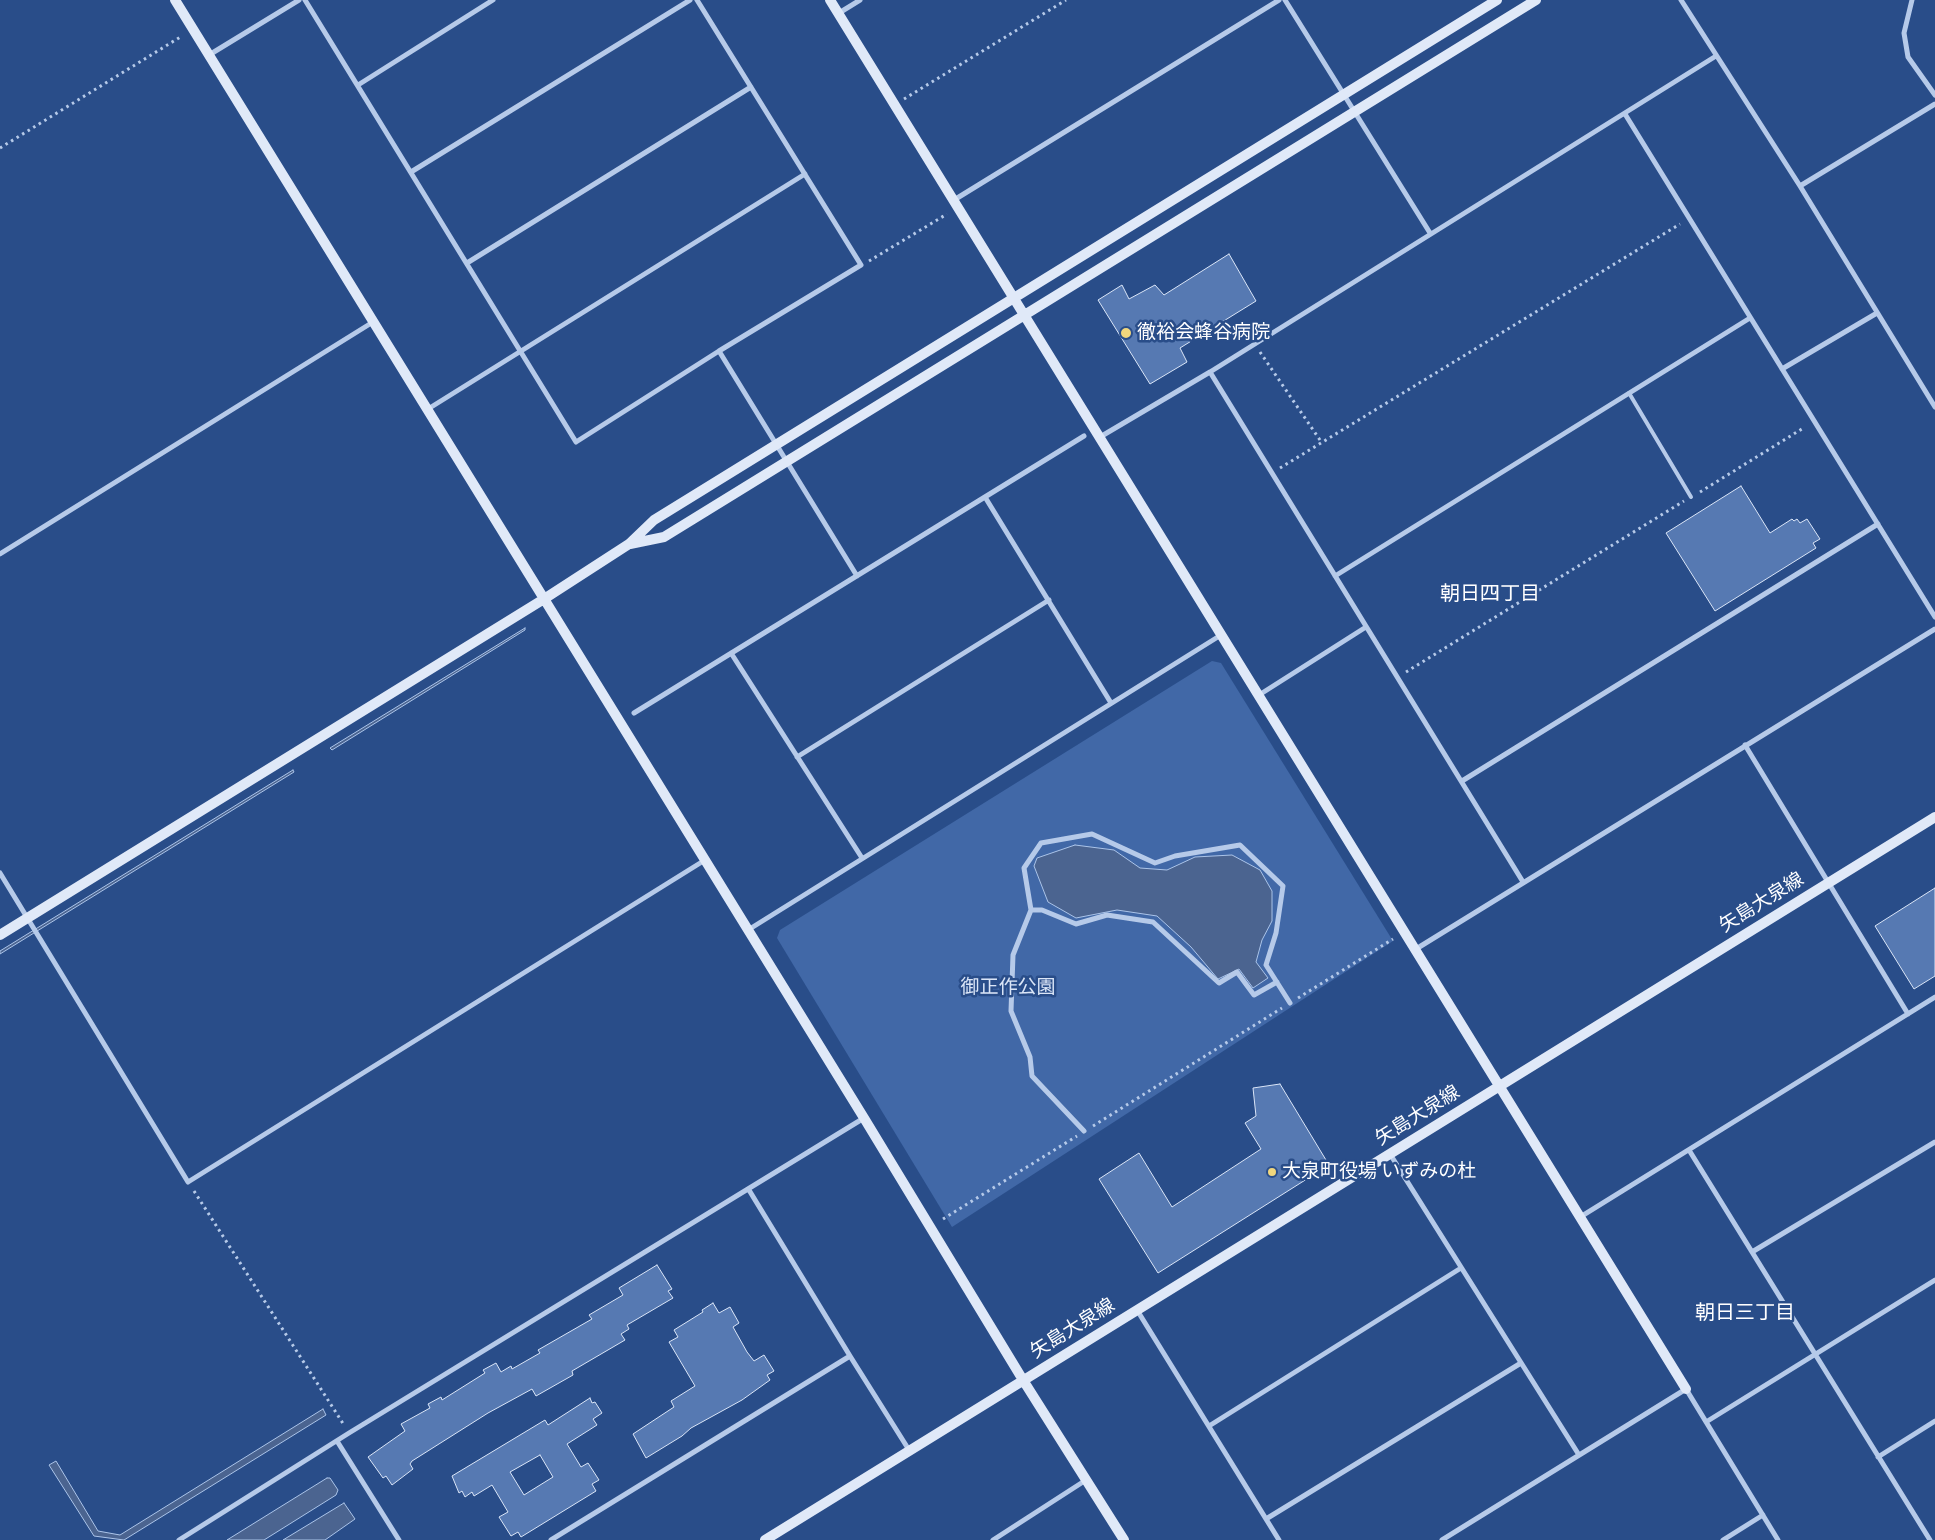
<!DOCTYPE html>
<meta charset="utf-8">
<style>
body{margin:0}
canvas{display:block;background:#294d89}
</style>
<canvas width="1935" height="1540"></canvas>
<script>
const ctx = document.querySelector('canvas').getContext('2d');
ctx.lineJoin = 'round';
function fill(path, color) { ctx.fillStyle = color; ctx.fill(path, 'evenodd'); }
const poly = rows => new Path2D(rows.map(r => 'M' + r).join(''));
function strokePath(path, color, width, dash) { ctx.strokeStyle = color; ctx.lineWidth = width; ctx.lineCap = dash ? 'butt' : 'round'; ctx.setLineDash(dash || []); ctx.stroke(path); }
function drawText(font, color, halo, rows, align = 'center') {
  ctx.font = font + ' Signika,"Noto Sans JP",sans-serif'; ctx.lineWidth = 5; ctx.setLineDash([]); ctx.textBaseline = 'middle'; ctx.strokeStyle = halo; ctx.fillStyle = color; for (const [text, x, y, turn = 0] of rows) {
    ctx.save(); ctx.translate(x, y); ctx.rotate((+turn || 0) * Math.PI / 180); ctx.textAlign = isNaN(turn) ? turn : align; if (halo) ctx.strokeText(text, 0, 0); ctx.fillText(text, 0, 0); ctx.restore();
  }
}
const green = poly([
 [1212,661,1221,663,1393,941,952,1227,777,938,780,930]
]);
const water = poly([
 [525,628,525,630,332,750,330,748,525,628],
 [293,770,294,772,0,954,0,951,293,770],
 [1075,845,1114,850,1140,868,1167,870,1195,857,1232,855,1260,870,1272,891,1272,921,1262,940,1256,962,1268,978,1253,988,1239,969,1218,979,1191,947,1157,916,1117,910,1076,918,1048,902,1034,866,1037,858,1075,845],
 [323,1409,326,1415,124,1540,94,1536,49,1465,56,1461,98,1531,120,1535,323,1409],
 [327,1478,330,1478,338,1490,336,1495,264,1540,227,1540,327,1478],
 [344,1503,355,1519,325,1540,283,1540,344,1503]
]);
const building = poly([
 [1229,254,1256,301,1180,348,1187,362,1150,384,1098,300,1122,285,1129,299,1155,285,1164,295,1229,254],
 [1741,486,1770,533,1792,519,1794,521,1797,519,1800,523,1807,519,1820,539,1813,543,1816,548,1715,611,1666,533,1741,486],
 [1935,888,1935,976,1914,989,1875,926,1935,888],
 [1280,1084,1329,1165,1158,1273,1099,1179,1139,1153,1172,1207,1261,1149,1245,1123,1256,1116,1253,1088,1280,1084],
 [657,1265,672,1289,668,1291,673,1298,627,1325,629,1329,621,1334,625,1340,572,1371,573,1375,536,1396,532,1389,488,1413,412,1461,410,1464,413,1469,392,1485,386,1476,383,1478,368,1457,405,1431,401,1424,430,1408,428,1404,441,1397,442,1400,485,1373,483,1370,496,1363,501,1372,511,1366,512,1369,540,1353,538,1350,592,1319,589,1315,623,1295,619,1288,657,1265],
 [713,1303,719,1313,730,1307,739,1323,733,1327,747,1352,754,1361,764,1355,774,1371,767,1375,770,1380,742,1400,691,1428,682,1436,646,1458,633,1434,674,1407,671,1401,695,1386,669,1342,678,1337,674,1330,703,1312,702,1310,713,1303],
 [590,1398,592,1403,595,1402,602,1413,593,1419,597,1425,567,1444,581,1467,588,1463,599,1480,592,1484,596,1491,521,1537,518,1532,511,1536,499,1517,508,1512,492,1485,474,1496,472,1492,465,1497,462,1491,459,1493,452,1476,545,1420,548,1425,590,1398],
 [540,1455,553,1477,524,1495,510,1472,540,1455]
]);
const path = poly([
 [904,99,1066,0],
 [0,148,182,36],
 [869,261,947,214],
 [1260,352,1322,443],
 [1280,468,1680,224],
 [1700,492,1805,427],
 [1406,672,1684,501],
 [1298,998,1393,939],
 [1093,1126,1282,1008],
 [194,1191,344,1425],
 [943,1219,1077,1136]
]);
const lane = poly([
 [1629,393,1691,497]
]);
const street = poly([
 [305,0,576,442,719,351,861,265,697,0],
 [1285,0,1430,233],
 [1681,0,1800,186,1935,407],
 [1912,0,1904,33,1908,57,1935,95],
 [839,13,860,0],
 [209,55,299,0],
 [358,85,493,0],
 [1625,114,1935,617],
 [411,172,690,0],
 [1800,186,1935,104],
 [954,200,1279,0],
 [467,263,751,87],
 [719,351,857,576],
 [1782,369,1877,313],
 [1210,372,1523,882],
 [428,409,805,174],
 [1100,437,1210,372,1716,56],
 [985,497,1111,703],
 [0,554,373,322],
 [1335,576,1750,318],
 [731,653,862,858],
 [1259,695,1366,627],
 [634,713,1084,436],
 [1745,745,1908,1014],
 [797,757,1049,600],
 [1462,781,1878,524],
 [0,873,188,1182,705,860],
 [1031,910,1042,910,1076,924,1107,915,1153,922,1219,983,1237,972,1254,995,1277,982],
 [748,930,1221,635],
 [1416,949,1935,629],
 [1084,1131,1032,1076,1030,1057,1011,1011,1013,955,1031,910,1024,868,1041,843,1092,834,1155,863,1175,856,1240,845,1283,886,1276,933,1266,965,1290,1003],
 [1689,1150,1930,1540],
 [1390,1154,1579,1455],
 [749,1190,850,1356],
 [1580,1217,1935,997],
 [1752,1252,1935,1142],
 [1137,1310,1279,1540],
 [1706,1422,1935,1280],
 [1209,1426,1461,1268],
 [337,1441,399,1540],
 [1878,1457,1935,1421],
 [1266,1519,1521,1363],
 [179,1540,349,1433,864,1118],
 [551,1540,850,1356,909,1450],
 [993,1540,1086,1480],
 [1442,1540,1686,1389,1778,1540],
 [1723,1540,1763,1515]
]);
const secondary = poly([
 [175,0,864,1118,1023,1380,1124,1540],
 [830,0,1686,1389],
 [630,544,664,537,1536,0],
 [0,935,544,599,629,544,654,520,1497,0],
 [765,1540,1935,817]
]);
const markers = [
 [1126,333,6,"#f0d67d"],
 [1272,1172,5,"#f0d67d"]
];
const poiNames = [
 ["徹裕会蜂谷病院",1137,333],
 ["大泉町役場 いずみの杜",1282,1172]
];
const streetNames = [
 ["矢島大泉線",1762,903,-32],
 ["矢島大泉線",1418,1116,-32],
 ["矢島大泉線",1073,1329,-32]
];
const parkNames = [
 ["御正作公園",1008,988]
];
const neighbourhoodNames = [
 ["朝日四丁目",1490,595],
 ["朝日三丁目",1745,1314]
];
fill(green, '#4168a7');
fill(water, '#4b6490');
strokePath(water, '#abc4e9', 1);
fill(building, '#5679b2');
strokePath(building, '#dae5f7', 1);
strokePath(path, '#b6cae9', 3, [2.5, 4]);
strokePath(lane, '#b6cae9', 4);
strokePath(street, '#b6cae9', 5);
strokePath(secondary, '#e0e9f8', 10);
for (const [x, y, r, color] of markers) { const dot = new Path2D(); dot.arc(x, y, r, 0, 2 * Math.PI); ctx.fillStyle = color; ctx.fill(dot); strokePath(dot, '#294d89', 2); }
drawText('19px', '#fff', '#294d89', poiNames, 'left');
drawText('19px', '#fff', '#294d89', streetNames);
drawText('19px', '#dae5f7', '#294d89', parkNames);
drawText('20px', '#fff', '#294d89', neighbourhoodNames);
</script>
